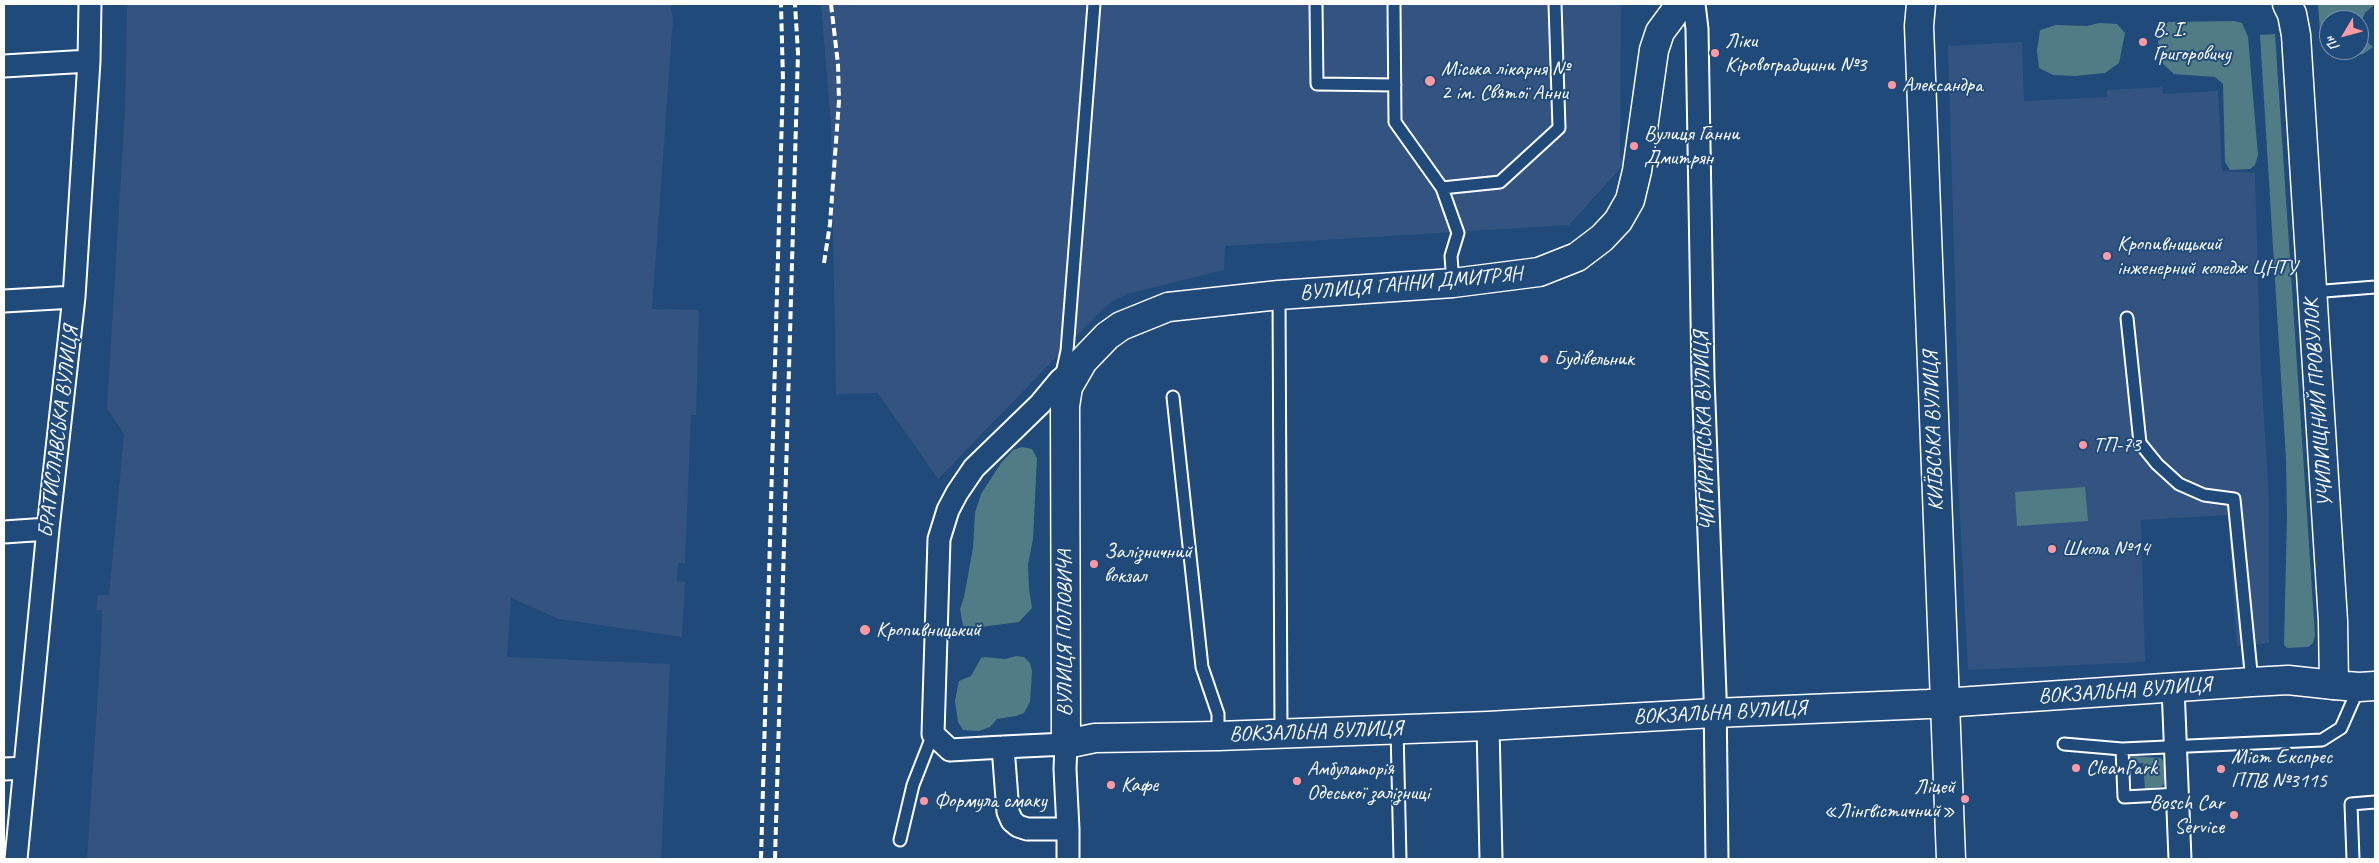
<!DOCTYPE html>
<meta charset="utf-8">
<style>
body{margin:0}
#map{position:relative;width:2379px;height:863px;overflow:hidden;background:#1f4a7a;font-family:Caveat,sans-serif}
canvas{display:block}
.frame{position:absolute;inset:0;border:5px solid #fff;pointer-events:none}
.north{position:absolute;left:2319px;top:10px;width:50px;height:50px;box-sizing:border-box;background:#1f4a7a;border:1px solid #7992af;border-radius:50%;rotate:233deg;font-size:14px;font-weight:700;line-height:20px;text-align:center;color:#fff}
.north::after{content:'';display:block;margin:auto;width:18px;height:22px;background:#ff9aa2;clip-path:polygon(50% 0,100% 100%,50% 72%,0 100%)}
</style>
<div id="map">
<canvas width="2379" height="863"></canvas>
<div class="frame"></div>
<div class="north">Пн</div>
</div>
<script>
const ctx = document.querySelector('canvas').getContext('2d');
ctx.lineJoin = 'round';
function fill(path, color) { ctx.fillStyle = color; ctx.fill(path, 'evenodd'); }
const poly = rows => new Path2D(rows.map(r => 'M' + r).join(''));
function strokePath(path, color, width, dash) { ctx.strokeStyle = color; ctx.lineWidth = width; ctx.lineCap = dash ? 'butt' : 'round'; ctx.setLineDash(dash || []); ctx.stroke(path); }
function drawText(font, color, halo, rows, align = 'center') {
  ctx.font = font + ' Caveat,sans-serif'; ctx.lineWidth = 4; ctx.setLineDash([]); ctx.textBaseline = 'middle'; ctx.strokeStyle = halo; ctx.fillStyle = color; for (const [text, x, y, turn = 0] of rows) {
    ctx.save(); ctx.translate(x, y); ctx.rotate((+turn || 0) * Math.PI / 180); ctx.textAlign = isNaN(turn) ? turn : align; if (halo) ctx.strokeText(text, 0, 0); ctx.fillText(text, 0, 0); ctx.restore();
  }
}
const built = poly([
 [127,4,678,4,670,6,673,18,652,309,699,310,696,415,691,415,685,563,678,563,677,581,685,582,682,637,559,619,511,598,507,657,670,664,661,859,87,859,101,646,102,610,96,610,98,595,109,595,124,434,107,408,125,110],
 [821,4,1621,4,1620,157,1626,162,1569,225,1225,246,1224,270,1127,294,1109,303,938,479,878,393,836,394,831,124],
 [2022,42,2024,101,2107,97,2107,90,2162,87,2163,94,2218,91,2222,171,2255,173,2260,352,2269,501,2269,643,2237,646,2228,515,2141,520,2145,662,1968,670,1957,460,1959,425,1948,46]
]);
const green = poly([
 [2318,4,2375,4,2365,13,2359,27,2359,20,2329,20,2329,50,2359,50,2359,34,2373,47,2363,54,2351,55,2344,60,2338,55,2327,54,2320,32],
 [2234,21,2242,23,2248,37,2258,155,2255,165,2250,169,2230,170,2225,162,2223,84,2215,77,2174,74,2161,62,2158,41,2162,38,2162,28,2168,22],
 [2099,23,2117,24,2125,33,2119,63,2105,73,2075,76,2053,75,2039,68,2037,51,2040,30,2056,25,2087,26],
 [2275,34,2315,635,2313,643,2308,647,2287,648,2284,645,2287,517,2286,459,2260,35],
 [1022,447,1032,449,1037,458,1033,539,1028,564,1029,589,1032,608,1019,622,981,627,963,626,960,609,964,597,973,548,975,513,981,494,1001,463,1013,450],
 [2085,487,2088,521,2017,526,2015,492],
 [1016,656,1024,657,1030,663,1032,671,1030,702,1024,713,1016,716,997,719,990,727,979,731,963,730,958,722,955,701,959,681,971,676,981,658,985,657,1005,659],
 [2130,756,2161,758,2167,767,2164,784,2161,787,2145,789,2143,763,2130,763]
]);
const service = poly([
 [1316,4,1317,84,1395,85],
 [1394,4,1395,122,1442,188,1458,233,1451,256,1453,283],
 [1442,188,1500,182,1559,128,1555,4],
 [2312,292,2375,287],
 [1279,295,1281,732],
 [2127,318,2140,443,2157,464,2179,484,2204,495,2234,499,2252,682],
 [1061,378,1067,351,1094,4],
 [1173,397,1202,667,1218,714,1218,736],
 [1397,729,1400,859],
 [2064,744,2122,749],
 [2179,794,2124,797,2122,749,2322,740,2341,728,2359,687],
 [900,840,913,785,933,734],
 [2353,859,2351,804,2375,802]
]);
const minor = poly([
 [1694,4,1697,29,1703,376,1715,694,1717,859],
 [4,66,89,61],
 [4,301,74,297],
 [4,532,48,529],
 [2173,687,2180,859],
 [1488,726,1491,859],
 [1003,747,950,750,933,734,939,539,948,510,957,493,974,468,1040,404,1060,380,1076,367],
 [4,769,25,768],
 [1068,829,1027,829,1018,826,1012,821,1008,812,1003,747,1066,744,1065,769,1068,829,1068,859],
 [16,859,48,529,74,297,89,61,90,4]
]);
const tertiary = poly([
 [1684,4,1677,9,1660,32,1654,50,1637,171,1630,200,1618,221,1602,238,1577,257,1539,272,1453,283,1279,295,1168,307,1121,326,1107,336,1083,361,1068,387,1065,406,1066,744,1095,738,1218,736,1488,726,1714,713,1928,704,2252,682,2288,680,2334,685],
 [1921,4,1919,26,1951,859]
]);
const secondary = poly([
 [2287,4,2292,14,2296,35,2333,621,2334,685,2359,687,2375,686]
]);
const rail = poly([
 [824,263,830,224,839,101,838,64,831,4],
 [761,859,783,80,781,4],
 [775,859,798,53,795,4]
]);
const markers = [
 [2143,42,5,"#ff9aa2"],
 [1715,53,5,"#ff9aa2"],
 [1430,81,6,"#ff9aa2"],
 [1892,85,5,"#ff9aa2"],
 [1634,146,5,"#ff9aa2"],
 [2107,256,5,"#ff9aa2"],
 [1544,359,5,"#ff9aa2"],
 [2083,445,5,"#ff9aa2"],
 [2052,549,5,"#ff9aa2"],
 [1094,564,5,"#ff9aa2"],
 [865,630,6,"#ff9aa2"],
 [2076,768,5,"#ff9aa2"],
 [2221,769,5,"#ff9aa2"],
 [1297,781,5,"#ff9aa2"],
 [1111,785,5,"#ff9aa2"],
 [1965,799,5,"#ff9aa2"],
 [924,801,5,"#ff9aa2"],
 [2234,815,5,"#ff9aa2"]
];
const poiNames = [
 ["В. І.",2153,30],
 ["Григоровичу",2153,54],
 ["Ліки",1725,41],
 ["Кіровоградщини №3",1725,65],
 ["Міська лікарня №",1441,69],
 ["2 ім. Святої Анни",1441,93],
 ["Александра",1902,85],
 ["Вулиця Ганни",1644,134],
 ["Дмитрян",1644,158],
 ["Кропивницький",2117,244],
 ["інженерний коледж ЦНТУ",2117,268],
 ["Будівельник",1554,359],
 ["ТП-73",2093,445],
 ["Школа №14",2062,549],
 ["Залізничний",1104,552],
 ["вокзал",1104,576],
 ["Кропивницький",876,630],
 ["Міст Експрес",2231,757],
 ["ППВ №3115",2231,781],
 ["CleanPark",2086,768],
 ["Амбулаторія",1307,769],
 ["Одеської залізниці",1307,793],
 ["Кафе",1121,785],
 ["Ліцей",1955,787,"right"],
 ["«Лінгвістичний»",1955,811,"right"],
 ["Формула смаку",934,801],
 ["Bosch Car",2224,803,"right"],
 ["Service",2224,827,"right"]
];
const streetNames = [
 ["ВУЛИЦЯ ГАННИ ДМИТРЯН",1411,284,-5],
 ["УЧИЛИЩНИЙ ПРОВУЛОК",2319,403,-94],
 ["ЧИГИРИНСЬКА ВУЛИЦЯ",1705,431,-92],
 ["КИЇВСЬКА ВУЛИЦЯ",1934,431,-92],
 ["БРАТИСЛАВСЬКА ВУЛИЦЯ",59,432,-83],
 ["ВУЛИЦЯ ПОПОВИЧА",1065,633,-90],
 ["ВОКЗАЛЬНА ВУЛИЦЯ",2125,691,-4],
 ["ВОКЗАЛЬНА ВУЛИЦЯ",1720,713,-3],
 ["ВОКЗАЛЬНА ВУЛИЦЯ",1316,732,-2]
];
fill(built, '#335481');
fill(green, '#507c85');
strokePath(service, '#fff', 15);
strokePath(minor, '#fff', 25);
strokePath(tertiary, '#fff', 31);
strokePath(secondary, '#fff', 31);
strokePath(service, '#1f4a7a', 11);
strokePath(minor, '#1f4a7a', 21);
strokePath(tertiary, '#1f4a7a', 28);
strokePath(secondary, '#1f4a7a', 28);
strokePath(rail, '#fff', 4, [8, 4]);
for (const [x, y, r, color] of markers) { const dot = new Path2D(); dot.arc(x, y, r, 0, 2 * Math.PI); ctx.fillStyle = color; ctx.fill(dot); strokePath(dot, '#1f4a7a', 2); }
drawText('21px', '#fff', '#1f4a7a', poiNames, 'left');
drawText('21px', '#fff', '#1f4a7a', streetNames);
</script>
